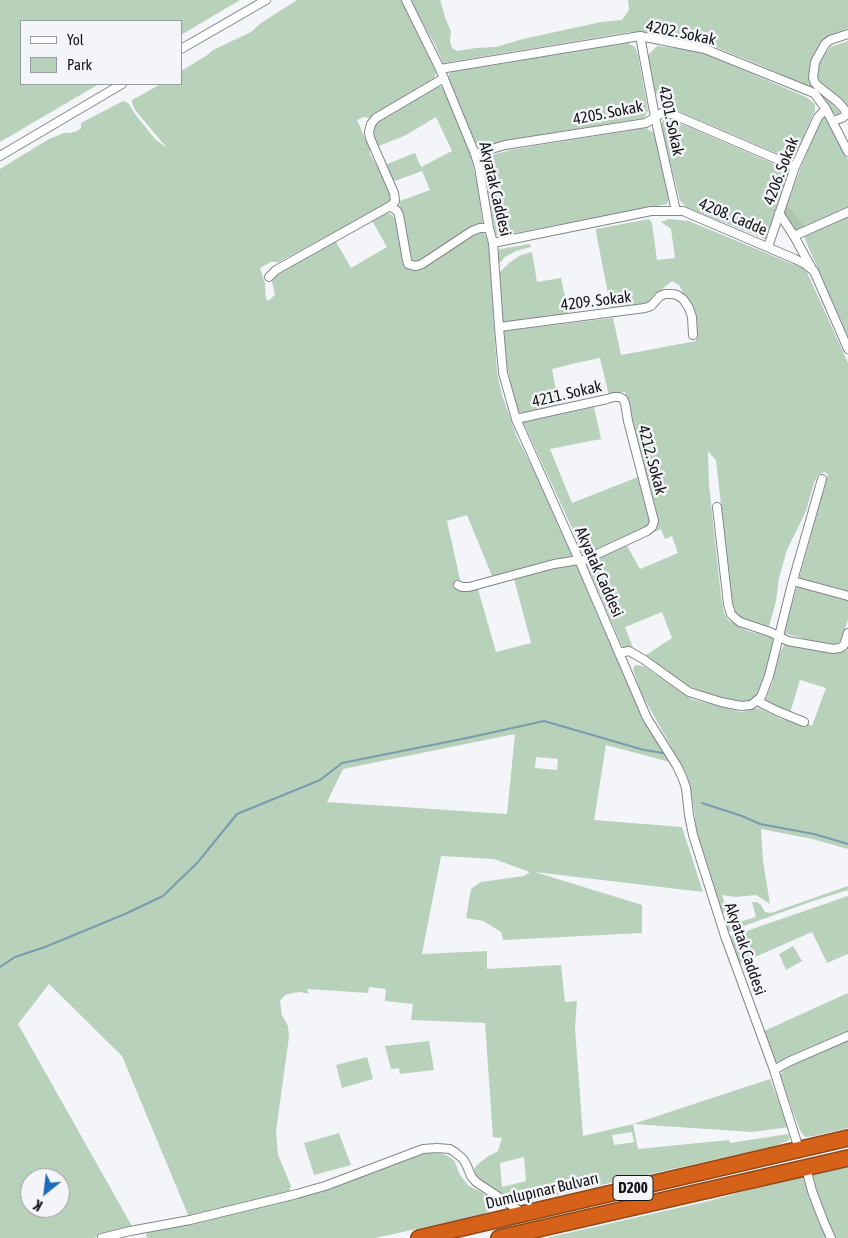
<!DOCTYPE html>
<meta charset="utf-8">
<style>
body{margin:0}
#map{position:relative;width:848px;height:1238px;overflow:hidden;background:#f3f5f9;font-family:"Asap Condensed",sans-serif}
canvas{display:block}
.legend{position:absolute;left:20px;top:20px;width:162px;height:65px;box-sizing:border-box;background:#f3f5f9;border:1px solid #9a9b9e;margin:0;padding:6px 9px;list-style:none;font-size:15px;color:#141416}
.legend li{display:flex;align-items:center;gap:10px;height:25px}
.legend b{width:25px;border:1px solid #9a9b9e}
.north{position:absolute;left:20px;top:1168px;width:50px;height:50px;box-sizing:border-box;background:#f3f5f9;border:1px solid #9a9b9e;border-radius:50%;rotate:209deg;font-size:14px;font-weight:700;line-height:20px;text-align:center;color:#141416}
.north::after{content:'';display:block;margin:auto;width:18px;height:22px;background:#1d6bba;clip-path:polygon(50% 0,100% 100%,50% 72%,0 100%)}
</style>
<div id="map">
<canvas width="848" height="1238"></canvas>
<ul class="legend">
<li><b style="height:6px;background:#fff"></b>Yol</li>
<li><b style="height:14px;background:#b8d1ba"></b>Park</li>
</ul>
<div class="north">K</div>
</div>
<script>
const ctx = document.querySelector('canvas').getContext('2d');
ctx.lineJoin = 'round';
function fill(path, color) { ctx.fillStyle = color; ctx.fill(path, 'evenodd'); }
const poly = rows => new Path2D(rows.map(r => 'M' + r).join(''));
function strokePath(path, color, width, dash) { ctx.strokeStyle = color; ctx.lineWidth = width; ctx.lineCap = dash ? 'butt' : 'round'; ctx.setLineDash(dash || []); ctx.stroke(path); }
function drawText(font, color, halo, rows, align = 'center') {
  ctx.font = font + ' "Asap Condensed",sans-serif'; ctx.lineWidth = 5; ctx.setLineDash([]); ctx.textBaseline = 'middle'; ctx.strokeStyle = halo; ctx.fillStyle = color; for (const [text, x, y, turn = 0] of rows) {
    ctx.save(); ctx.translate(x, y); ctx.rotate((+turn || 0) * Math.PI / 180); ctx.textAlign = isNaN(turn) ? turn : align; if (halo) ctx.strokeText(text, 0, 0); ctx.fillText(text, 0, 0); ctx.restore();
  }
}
const green = poly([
 [0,0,240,0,181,35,181,21,21,21,21,84,99,84,0,142],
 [297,0,401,0,436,72,434,80,369,118,364,117,357,120,370,149,370,154,384,179,390,193,390,202,279,262,271,262,260,268,265,283,266,299,268,301,275,295,272,281,274,277,335,240,351,268,387,247,371,219,384,213,389,213,395,218,398,224,410,267,476,232,483,231,487,238,489,248,497,373,502,395,517,437,538,479,575,559,492,576,467,515,447,521,461,584,469,582,474,584,478,589,496,652,531,643,514,579,565,565,575,564,579,566,670,762,606,745,594,820,682,827,703,892,535,872,642,905,642,933,503,940,501,932,483,921,466,918,471,889,481,882,524,876,530,872,494,859,441,856,422,954,487,951,487,969,561,965,565,1002,577,1001,575,1028,583,1136,633,1124,770,1079,789,1127,752,1132,633,1124,638,1149,729,1140,730,1143,788,1134,790,1138,788,1141,771,1147,583,1189,532,1201,511,1200,491,1189,478,1181,475,1175,474,1169,477,1165,487,1157,498,1151,502,1138,493,1137,485,1023,411,1020,413,1004,385,1001,386,989,369,987,368,993,307,989,309,994,301,992,292,993,285,995,280,1001,282,1015,288,1026,289,1037,276,1131,278,1155,291,1186,289,1192,189,1217,122,1056,49,984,18,1024,133,1228,93,1238,0,1238,0,169,49,139,64,133,70,133,77,131,81,128,81,123,123,101,128,103,135,114,155,139,167,148,135,110,132,103,132,100,161,84,181,84,181,71,206,56,213,50,251,32,261,23],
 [515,734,507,814,327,802,343,769],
 [536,757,558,759,557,770,535,768],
 [632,1132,634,1142,614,1145,612,1135],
 [524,1157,526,1181,502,1187,500,1163],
 [30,1178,60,1178,60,1208,30,1208],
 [410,0,440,0,446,20,451,31,450,41,452,48,457,51,476,48,496,47,523,39,601,22,622,20,629,10,628,0,848,0,848,28,829,37,822,43,812,57,810,69,809,78,812,83,841,113,838,116,833,113,822,99,800,84,772,70,706,43,630,32,443,63,435,45],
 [848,41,848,107,837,96,823,86,816,76,817,67,830,47],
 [628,43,635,47,638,55,648,111,644,118,507,140,486,146,479,146,475,142,448,79,449,74,453,71,477,68],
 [657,46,699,51,806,97,815,104,815,110,796,155,790,159,671,108,662,101,653,89,648,55],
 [436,86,442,87,452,105,467,141,477,182,483,225,426,258,416,262,410,261,399,207,400,201,430,190,422,171,392,182,387,164,415,153,421,167,452,151,436,117,406,135,379,146,373,136,372,128,376,122],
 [824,114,848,160,848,207,805,226,787,204,815,131],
 [668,118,790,171,767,240,686,207,680,201,661,125,663,120],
 [646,128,654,133,669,199,667,204,504,235,496,235,494,227,482,158,510,150],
 [848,216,848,337,803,235],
 [649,219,652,223,657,260,675,258,671,229,661,222,669,219,689,221,802,268,807,272,848,363,848,591,842,591,799,579,828,474,824,472,818,475,815,480,806,511,787,550,779,578,776,601,769,627,743,619,737,616,732,604,716,460,711,455,708,451,709,485,721,596,724,613,729,621,748,631,774,638,764,682,760,693,753,700,744,703,727,701,683,684,646,655,672,638,662,612,625,627,633,648,628,646,623,648,586,563,626,544,640,569,678,553,672,536,665,539,661,529,655,532,657,520,632,428,628,401,625,392,612,393,609,396,600,358,576,363,552,369,559,407,519,413,512,392,507,365,504,331,613,318,621,355,696,341,693,312,682,295,683,293,679,285,672,281,660,291,653,299,644,304,634,307,611,309,596,232,596,229],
 [530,244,531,247,516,251,505,257,499,264,497,252,500,249],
 [532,252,537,282,561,278,569,317,501,325,498,274,509,263,521,255],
 [594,407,601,439,550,449,572,503,638,477,649,506,652,520,646,529,585,556,523,422],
 [797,587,804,587,848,599,848,620,840,644,836,647,783,633],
 [784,645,789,645,808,649,831,653,847,650,848,646,848,849,812,839,761,829,763,861,770,904,756,895,736,897,722,895,727,910,726,912,723,913,720,910,701,849,694,823,695,816,689,782,686,773,641,693,633,669,635,665,643,666,691,699,741,712,758,708,781,719,811,725,812,726,826,688,800,680,790,713,784,711,765,701,772,684,779,655],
 [848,886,848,890,813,901,727,932,725,923,728,921,731,921,736,923,756,917,752,902,757,902,761,905,765,912,771,913],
 [848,896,848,954,827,963,812,932,739,964,729,937],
 [793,946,802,961,786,970,779,954],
 [848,993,848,1033,781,1062,776,1062,764,1031],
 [848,1038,848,1128,814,1136,805,1137,801,1132,796,1120,780,1075,783,1070,786,1068,806,1056],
 [429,1041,434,1070,400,1074,399,1068,391,1069,385,1046],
 [367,1057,373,1079,342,1088,336,1065],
 [339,1133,351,1165,314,1175,304,1143],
 [420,1153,439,1153,446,1155,454,1160,460,1175,469,1186,483,1193,490,1201,492,1208,490,1211,481,1215,375,1238,147,1238,146,1235,148,1232,314,1192,342,1184],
 [848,1165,848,1238,546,1238,709,1201,796,1177]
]);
const forest = poly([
 [787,204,805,226,797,230,794,229,784,214]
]);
const stream = poly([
 [702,803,742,816,760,824,814,834,848,844],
 [0,967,15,957,45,947,125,914,163,896,198,862,237,814,320,780,342,763,467,738,544,721,644,750,663,753]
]);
const street = poly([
 [406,0,440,69,475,154,479,167,489,228,493,243,499,327,503,373,516,419,580,562,647,718,677,766,683,779,686,788,689,815,693,835,725,936,774,1070,799,1149],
 [640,36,655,117,676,211],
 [181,49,266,0],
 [440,69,640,36,705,49,814,93,826,109,848,152],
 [833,121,842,118,846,115,845,110,838,102,819,87,815,83,813,78,815,62,825,44,830,40,848,34],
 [475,154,505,145,646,123,665,111,795,167],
 [0,156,122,84],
 [390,206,397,211,399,215,407,260,408,264,411,265,416,266,422,264,472,231,480,228,489,228],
 [779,213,794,236,811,267],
 [794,236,848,212],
 [493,243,651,211,683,211,795,259,805,264,814,271,848,349],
 [768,247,795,167,818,117,826,109],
 [269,277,276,270,392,205,395,201,394,193,370,138,369,132,371,124,376,118,444,78],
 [499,327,645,308,651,306,660,296,665,294,672,294,677,295,683,299,689,308,692,317,693,335],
 [516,419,607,399,614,397,619,397,623,399,625,403,628,421,654,521,652,527,647,531,580,562],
 [717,507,728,604,731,614,735,618,740,622,770,632,788,641,833,649,840,648,844,645,848,633],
 [793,581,848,596],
 [458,585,462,587,469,587,554,564,579,560],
 [619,653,629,651,643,659,689,692,721,702,741,706,751,705,761,697,769,676,792,584,822,479],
 [757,701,777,711,804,722],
 [774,1070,788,1062,848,1036],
 [806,1168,812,1191,823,1220,831,1238],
 [102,1238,130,1231,190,1220,297,1194,325,1186,423,1149,437,1148,450,1149,456,1153,463,1159,467,1166,471,1176,476,1182,523,1213]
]);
const highway = poly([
 [419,1238,848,1138],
 [499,1238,848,1158]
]);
const shields = [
 [633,1188,40]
];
const shieldNames = [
 ["D200",633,1188]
];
const streetNames = [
 ["4202. Sokak",681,33,12],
 ["4205. Sokak",608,113,-11],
 ["4201. Sokak",671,121,78],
 ["4206. Sokak",781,171,-69],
 ["Akyatak Caddesi",495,189,77],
 ["4208. Cadde",733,217,23],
 ["4209. Sokak",596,301,-7],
 ["4211. Sokak",567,394,-13],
 ["4212. Sokak",652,460,75],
 ["Akyatak Caddesi",599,572,66],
 ["Akyatak Caddesi",745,949,71],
 ["Dumlupınar Bulvarı",542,1191,-13]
];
fill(green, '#b8d1ba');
fill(forest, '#acc6ad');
strokePath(stream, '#799bac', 2);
strokePath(street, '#838589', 10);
strokePath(highway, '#914717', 18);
strokePath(street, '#fff', 8);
strokePath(highway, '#d56218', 15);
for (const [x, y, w] of shields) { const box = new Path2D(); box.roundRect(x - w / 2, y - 12.5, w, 25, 4); ctx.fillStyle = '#f3f5f9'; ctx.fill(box); strokePath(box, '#141416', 1); }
drawText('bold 15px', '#141416', null, shieldNames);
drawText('16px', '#141416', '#f3f5f9', streetNames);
</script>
